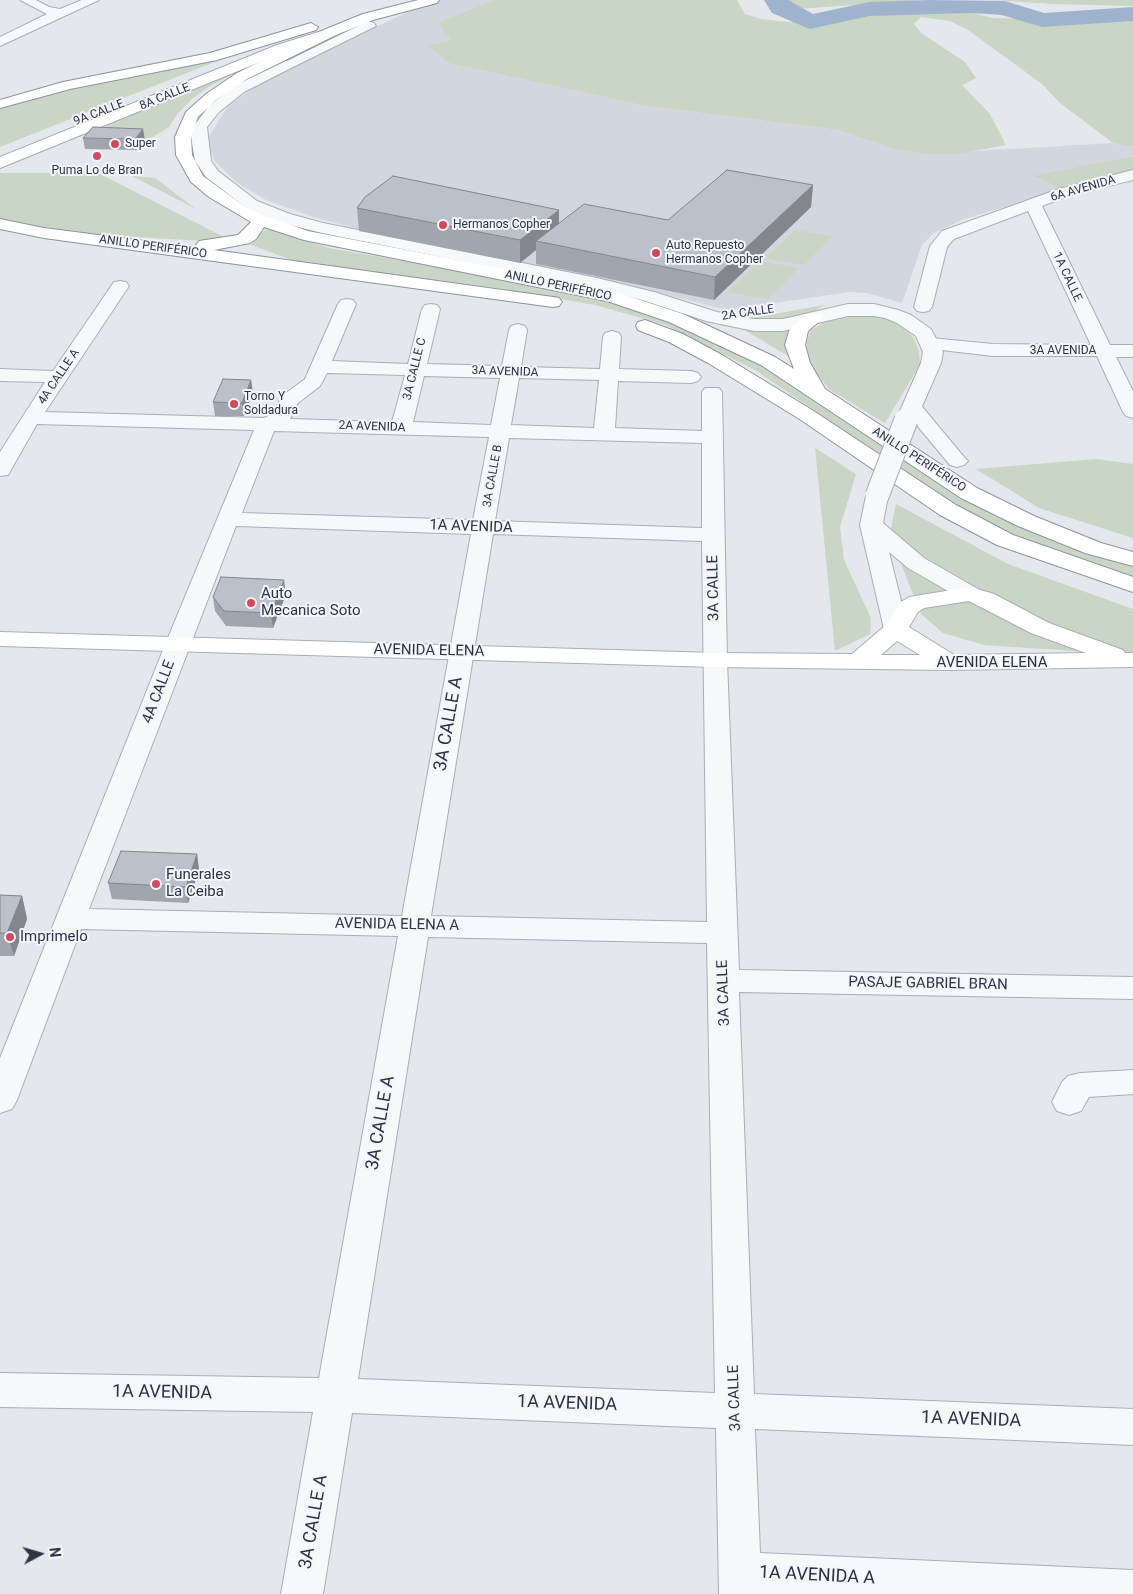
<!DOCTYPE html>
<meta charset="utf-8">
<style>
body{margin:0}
#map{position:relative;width:1133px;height:1594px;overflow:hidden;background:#e4e7ec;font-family:Roboto,sans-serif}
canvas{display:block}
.north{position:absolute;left:15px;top:1529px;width:50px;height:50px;-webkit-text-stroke:4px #f4f6f9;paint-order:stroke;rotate:84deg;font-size:14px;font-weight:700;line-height:20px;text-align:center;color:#2b3445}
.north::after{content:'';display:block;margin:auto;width:18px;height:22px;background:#2b3445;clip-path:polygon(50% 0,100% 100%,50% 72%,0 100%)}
</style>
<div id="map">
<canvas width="1133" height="1594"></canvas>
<div class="north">N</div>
</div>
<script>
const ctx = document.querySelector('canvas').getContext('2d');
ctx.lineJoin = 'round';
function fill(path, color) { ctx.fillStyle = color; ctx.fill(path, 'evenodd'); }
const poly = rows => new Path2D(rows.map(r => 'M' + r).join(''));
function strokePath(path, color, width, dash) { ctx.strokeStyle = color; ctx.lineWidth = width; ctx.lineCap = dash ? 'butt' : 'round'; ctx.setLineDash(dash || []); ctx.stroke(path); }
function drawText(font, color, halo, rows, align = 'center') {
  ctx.font = font + ' Roboto,sans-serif'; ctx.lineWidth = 4; ctx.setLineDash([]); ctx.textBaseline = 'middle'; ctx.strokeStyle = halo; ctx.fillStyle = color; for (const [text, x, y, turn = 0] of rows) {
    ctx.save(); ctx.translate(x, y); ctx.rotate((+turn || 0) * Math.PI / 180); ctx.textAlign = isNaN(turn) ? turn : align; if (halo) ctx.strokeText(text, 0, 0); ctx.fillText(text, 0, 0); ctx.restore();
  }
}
const built = poly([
 [433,0,494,0,437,23,453,40,430,46,450,63,646,106,838,130,894,149,923,154,1113,143,1133,147,1133,156,1035,177,1066,192,1031,199,964,219,934,233,922,245,902,303,867,293,850,292,726,310,634,286,385,236,317,218,266,200,236,182,214,160,207,140,228,106,260,82]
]);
const green = poly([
 [494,0,737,0,745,14,761,19,788,22,825,19,854,13,918,7,946,7,993,18,1043,19,1133,13,1133,147,1113,143,1060,103,1042,84,968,30,950,21,921,17,914,24,921,33,965,62,976,78,962,85,990,114,1006,145,958,154,923,154,894,149,838,130,646,106,449,63,429,46,452,40,437,23],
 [768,0,920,0,798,9],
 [997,0,1133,0,1133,6,1051,4],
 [217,61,0,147,0,107,70,87],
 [253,64,210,86,192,99,178,113,169,127,151,138,91,136,126,115],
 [1133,156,1133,176,1066,192,1034,176],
 [0,173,98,173,228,239,222,242,99,235,5,221,0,219],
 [132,176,155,178,196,209],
 [268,229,329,248,539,285,602,299,674,321,762,365,871,438,1133,566,1133,579,1013,535,950,503,755,370,666,325,595,305,497,288,297,262,251,245,261,232],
 [795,230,833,236,804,265,765,258],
 [760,261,799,268,768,299,727,292],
 [831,304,821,307,812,314,780,322,740,320],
 [868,315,890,319,902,325,913,337,919,351,920,365,885,423,830,390,812,368,807,353,807,342,810,331,822,323,841,316],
 [741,328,791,329,788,356],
 [815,448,856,474,840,527,844,560,871,618,870,634,835,651],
 [1096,459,1133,464,1133,538,1039,508,976,469],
 [896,504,1008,564,1133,609,1133,655,984,645,943,633,921,614,905,574,890,533]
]);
const river = poly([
 [764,0,788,0,813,14,869,2,929,0,1005,1,1044,13,1133,7,1133,21,1042,27,1002,15,971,13,869,16,810,29,772,13,764,0]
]);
const minor = poly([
 [20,0,36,0,49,7,60,9,82,0,99,0,0,46,0,37,47,14,20,0],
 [357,18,374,23,376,26,291,68,286,69,279,65,358,26,351,22,357,18],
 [1133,170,1133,180,1071,195,1042,206,1110,345,1133,345,1133,357,1116,357,1133,391,1133,418,1126,416,1123,412,1097,356,993,356,924,348,922,344,924,340,931,338,993,344,1091,345,1028,211,954,239,947,247,932,307,929,311,923,312,917,311,914,307,930,246,942,231,1059,189,1133,170],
 [120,281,126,282,129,286,45,412,264,418,273,414,282,396,305,379,338,304,341,300,347,299,353,300,356,304,332,361,408,364,422,309,425,305,431,304,437,305,440,309,427,364,502,366,509,330,511,326,518,324,525,326,527,330,521,367,600,369,603,337,605,333,612,331,619,333,621,337,619,369,691,371,698,373,701,377,698,381,691,383,618,381,615,428,702,431,702,392,705,388,719,388,722,392,727,660,739,970,1133,977,1133,999,739,992,754,1394,1133,1409,1133,1445,755,1429,760,1553,1133,1570,1133,1594,719,1594,716,1428,352,1413,323,1594,281,1594,313,1412,0,1407,0,1373,319,1378,398,936,81,929,17,1100,12,1109,0,1113,0,1058,165,645,254,430,37,424,8,475,0,476,0,452,45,382,0,381,0,369,53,371,114,282,120,281],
 [327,373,405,375,392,422,290,419,298,403,320,386,327,373],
 [424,376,500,378,491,425,413,422,424,376],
 [519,378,599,380,594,428,511,425,519,378],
 [274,431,489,437,473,520,242,513,274,431],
 [509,438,702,443,702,528,495,521,509,438],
 [236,526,471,534,402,916,89,909,236,526],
 [493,534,702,541,707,922,431,916,493,534],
 [428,937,707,943,715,1393,358,1379,428,937],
 [912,401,919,403,964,457,968,461,964,465,957,467,950,465,905,411,902,407,905,403,912,401],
 [1133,1070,1133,1094,1089,1097,1081,1111,1069,1115,1057,1111,1052,1102,1062,1082,1068,1076,1080,1073,1133,1070]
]);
const tertiary = poly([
 [286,61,293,65,291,68,244,92,219,112,207,127,211,161,218,171,257,201,290,214,323,223,597,278,654,292,717,312,754,319,783,319,848,304,874,304,898,310,911,315,931,329,943,352,941,363,916,420,913,424,906,426,899,424,896,420,921,363,923,352,916,336,897,323,885,318,874,316,848,316,783,331,754,331,706,321,642,300,596,288,322,233,278,222,245,207,206,177,195,161,191,136,193,127,209,106,234,86,286,61],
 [877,489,885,491,888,496,883,523,924,558,978,589,982,594,978,599,970,601,962,599,908,568,889,552,908,629,905,634,896,636,887,634,884,629,860,525,866,496,869,491,877,489]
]);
const secondary = poly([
 [970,587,994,594,1049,623,1123,650,1125,653,1133,653,1133,667,949,670,715,667,0,646,0,632,715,653,852,654,886,625,901,602,909,597,970,587],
 [969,601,1031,633,1086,653,954,655,909,627,918,612,924,608,969,601],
 [897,641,920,655,881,655,897,641]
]);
const primary = poly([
 [331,28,338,32,336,35,287,51,0,168,0,157,277,45,331,28]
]);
const trunk = poly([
 [418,0,439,0,437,3,373,20,336,35,247,79,216,100,198,117,191,137,192,155,203,176,244,206,266,216,308,231,572,282,619,293,683,314,775,357,794,369,785,345,790,328,807,314,821,314,823,318,808,331,805,345,810,363,825,389,977,488,1034,516,1101,543,1133,552,1133,566,1085,553,1018,526,961,498,761,365,669,322,607,301,304,240,264,227,256,239,250,243,214,250,553,297,559,298,562,302,559,306,553,307,44,238,0,229,0,219,44,228,199,248,196,245,199,241,238,235,251,222,209,197,191,182,176,155,175,137,186,112,206,94,237,73,326,29,363,14,418,0],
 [311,23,318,27,316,30,217,60,70,89,0,108,0,100,63,82,210,53,311,23],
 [645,320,683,334,722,355,812,410,956,505,1013,535,1133,577,1133,592,997,545,940,515,798,418,708,363,669,342,638,330,636,326,638,322,645,320]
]);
const tertiaryBridge = poly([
 [877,496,906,420]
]);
const wall = poly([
 [83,138,145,140,136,150,85,149],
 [813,185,811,207,714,300,536,264,536,250,520,263,359,231,357,208,559,223,668,220],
 [251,380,253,393,244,416,215,416,213,402],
 [286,594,273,628,226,626,215,611,213,597],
 [197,854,199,870,188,903,112,899,108,883],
 [0,895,22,896,27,919,14,956,0,956]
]);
const shadedWall = poly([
 [143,129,145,140,136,150,135,139],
 [813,185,811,207,714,300,715,277],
 [559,210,559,232,536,241,536,250,520,263,520,240],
 [251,380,253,393,244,416,242,403],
 [284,580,286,594,273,628,271,613],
 [197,854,199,870,188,903,186,887],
 [22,896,27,919,14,956,7,933]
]);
const building = poly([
 [93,127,143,129,135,139,83,138,93,127],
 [727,170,813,185,715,277,536,241,584,204,668,220,727,170],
 [393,176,559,210,520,240,357,208,365,197,393,176],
 [223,379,251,380,242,403,213,402,223,379],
 [221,577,284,580,271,613,224,611,213,597,221,577],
 [121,851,197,854,186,887,108,883,121,851],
 [0,895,22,896,7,933,0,933,0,895]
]);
const markers = [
 [115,144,5,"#d1495b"],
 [97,156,5,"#d1495b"],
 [443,225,5,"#d1495b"],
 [656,253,5,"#d1495b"],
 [234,404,5,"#d1495b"],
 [251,603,5,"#d1495b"],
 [156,884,5,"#d1495b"],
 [10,937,5,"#d1495b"]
];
const farStreetnames = [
 ["8A CALLE",165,97,-22],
 ["9A CALLE",99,113,-21],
 ["6A AVENIDA",1083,189,-16],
 ["ANILLO PERIFÉRICO",153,247,8],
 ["1A CALLE",1067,277,65],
 ["ANILLO PERIFÉRICO",558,286,12],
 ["2A CALLE",748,313,-8],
 ["3A AVENIDA",1063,351],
 ["3A CALLE C",415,369,-76],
 ["3A AVENIDA",505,372,2],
 ["4A CALLE A",59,377,-56],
 ["2A AVENIDA",372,427,2],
 ["ANILLO PERIFÉRICO",919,460,33],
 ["3A CALLE B",493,476,-80]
];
const farPoinames = [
 ["Super",125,144],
 ["Puma Lo de Bran",97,171,"center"],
 ["Hermanos Copher",453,225],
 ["Auto Repuesto",666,246],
 ["Hermanos Copher",666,260],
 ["Torno Y",244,397],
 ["Soldadura",244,411]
];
const streetNames = [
 ["1A AVENIDA",471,527,2],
 ["3A CALLE",714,588,-91],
 ["AVENIDA ELENA",429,651,1],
 ["AVENIDA ELENA",992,663],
 ["4A CALLE",159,692,-69],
 ["AVENIDA ELENA A",397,925,1],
 ["PASAJE GABRIEL BRAN",928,984,1],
 ["3A CALLE",724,993,-92],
 ["3A CALLE",735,1398,-92]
];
const poiNames = [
 ["Auto",261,594],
 ["Mecanica Soto",261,611],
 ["Funerales",166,875],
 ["La Ceiba",166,892],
 ["Imprimelo",20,937]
];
const nearStreetnames = [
 ["3A CALLE A",449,724,-80],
 ["3A CALLE A",381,1123,-80],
 ["1A AVENIDA",162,1393,1],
 ["1A AVENIDA",567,1404,2],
 ["1A AVENIDA",971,1420,2],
 ["3A CALLE A",314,1522,-80],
 ["1A AVENIDA A",817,1576,3]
];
fill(built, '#d2d6de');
fill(green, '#c9d6c5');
fill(river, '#9fb4cc');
strokePath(minor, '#a9aeb7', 2);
strokePath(tertiary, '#a9aeb7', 2);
strokePath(secondary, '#a9aeb7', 2);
strokePath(primary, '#a3abb8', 2);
strokePath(trunk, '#8b94a3', 2);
fill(minor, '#f7f8fa');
fill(tertiary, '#f7f8fa');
fill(secondary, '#fff');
fill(primary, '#fff');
fill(trunk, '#fff');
strokePath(tertiaryBridge, '#a9aeb7', 25, []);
strokePath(tertiaryBridge, '#f7f8fa', 23);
fill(wall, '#a1a5ae');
fill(shadedWall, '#83868d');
fill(building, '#bbc0ca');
strokePath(building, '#83868d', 1);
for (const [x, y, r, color] of markers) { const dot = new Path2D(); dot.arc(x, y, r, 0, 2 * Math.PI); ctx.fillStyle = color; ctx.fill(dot); strokePath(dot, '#f4f6f9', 2); }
drawText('12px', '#2b3445', '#f4f6f9', farStreetnames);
drawText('12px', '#2b3445', '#f4f6f9', farPoinames, 'left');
drawText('15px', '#2b3445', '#f4f6f9', streetNames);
drawText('15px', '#2b3445', '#f4f6f9', poiNames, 'left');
drawText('18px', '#2b3445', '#f4f6f9', nearStreetnames);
</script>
